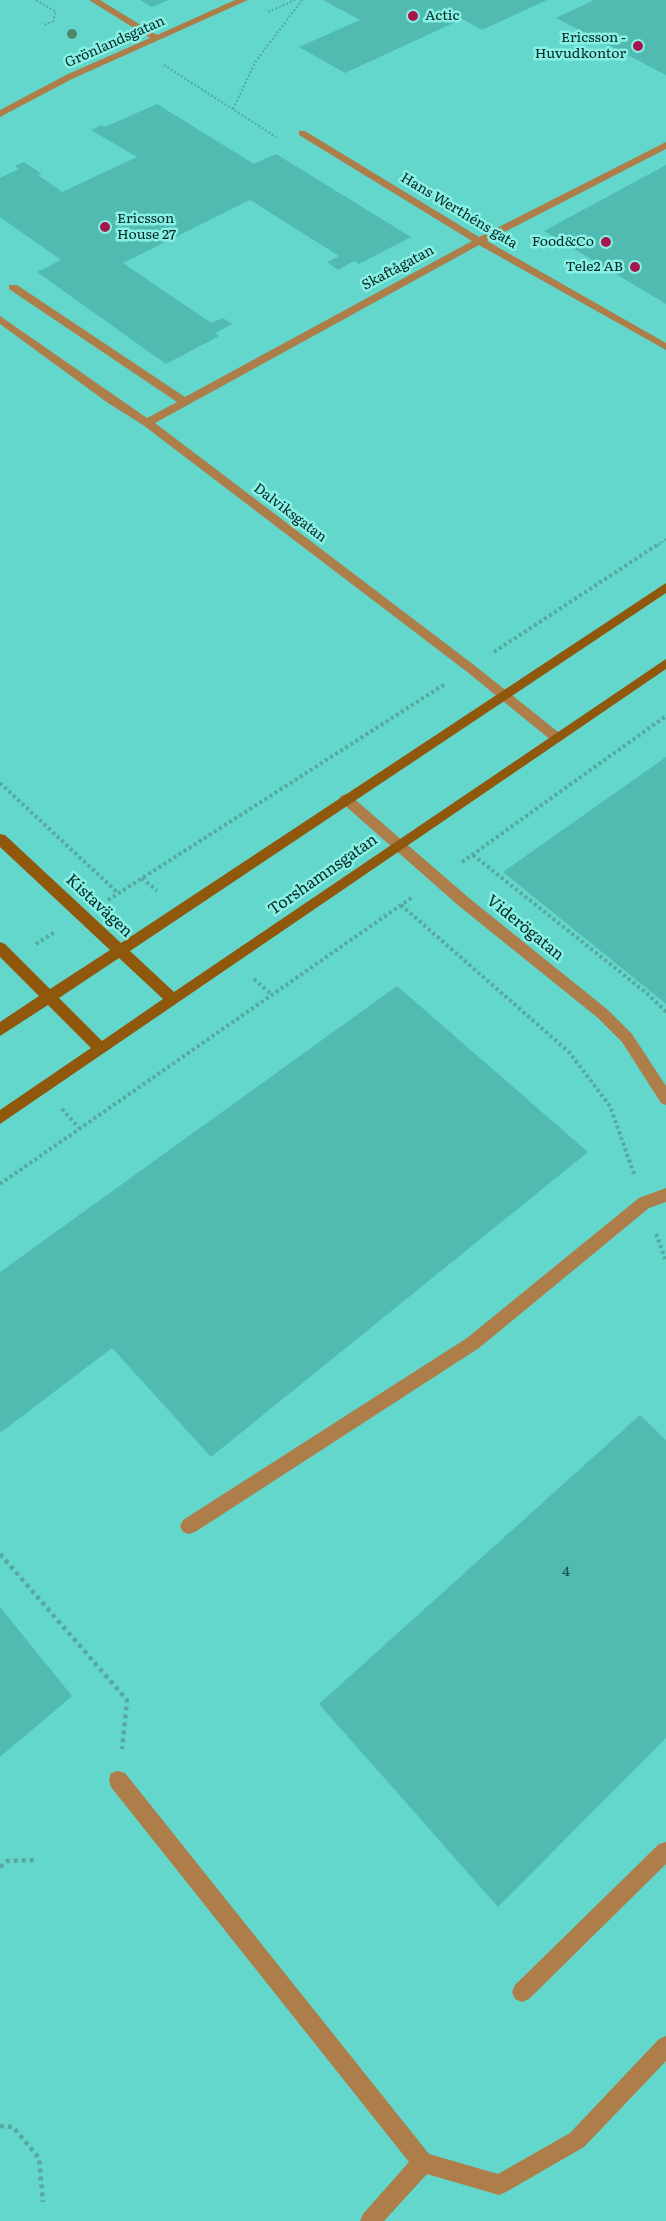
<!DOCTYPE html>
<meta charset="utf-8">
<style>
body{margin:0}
canvas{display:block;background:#7ce3d7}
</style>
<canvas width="666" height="2221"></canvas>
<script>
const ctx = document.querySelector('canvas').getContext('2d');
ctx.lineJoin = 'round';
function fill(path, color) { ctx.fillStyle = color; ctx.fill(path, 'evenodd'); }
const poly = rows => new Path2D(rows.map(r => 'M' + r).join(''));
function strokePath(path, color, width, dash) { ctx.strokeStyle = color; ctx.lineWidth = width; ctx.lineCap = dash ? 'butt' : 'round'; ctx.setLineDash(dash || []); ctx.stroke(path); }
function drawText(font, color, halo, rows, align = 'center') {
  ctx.font = font + ' Literata,serif'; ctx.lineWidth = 5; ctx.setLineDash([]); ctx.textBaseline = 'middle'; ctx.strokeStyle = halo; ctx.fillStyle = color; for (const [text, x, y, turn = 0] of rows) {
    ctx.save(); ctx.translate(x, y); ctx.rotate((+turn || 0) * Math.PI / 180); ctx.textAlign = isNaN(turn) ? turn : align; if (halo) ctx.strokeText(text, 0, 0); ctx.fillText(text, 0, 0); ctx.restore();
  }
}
const built = poly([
 [0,0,666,0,666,2221,0,2221]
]);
const building = poly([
 [140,0,169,0,152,7],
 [323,0,547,0,482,30,462,19,345,73,299,47,360,20],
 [594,0,666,0,666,75,556,18],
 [157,104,254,164,276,154,411,237,359,264,354,261,338,270,327,262,339,256,250,200,123,263,211,323,223,318,232,324,215,333,219,336,166,364,37,272,61,260,0,217,0,178,19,169,15,166,24,162,42,174,38,175,62,192,137,157,91,130,102,125,105,127],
 [666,165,666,304,544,231],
 [666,757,666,1004,503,872],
 [397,986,588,1152,211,1457,112,1348,0,1433,0,1272],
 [640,1415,666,1440,666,1738,498,1907,319,1704],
 [0,1607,72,1696,0,1757]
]);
const pathFar2 = poly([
 [36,0,56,12,53,21,44,25],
 [268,12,295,0],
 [164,65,276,137],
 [233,109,256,61,302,0],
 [658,545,666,539]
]);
const pathFar1 = poly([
 [494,652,660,543],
 [0,783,118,893],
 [473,855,649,995,666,1012],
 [462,862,666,716],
 [142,878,157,891],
 [108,900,445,684],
 [401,905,569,1052,610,1106,634,1174],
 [36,944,55,932],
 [254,979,271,994],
 [62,1109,79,1128],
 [0,1184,414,896],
 [656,1234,666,1261]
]);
const path = poly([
 [0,1554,127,1700,122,1749],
 [0,1867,7,1861,34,1860],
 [0,2126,13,2127,39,2158,43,2202]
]);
const lane = poly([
 [299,131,305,131,479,237,666,142,666,149,487,241,666,343,666,350,479,245,155,423,474,665,562,735,563,738,562,741,552,741,466,671,143,425,108,403,0,324,0,316,147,418,177,402,9,289,9,285,17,285,185,397,472,241,299,135,299,131],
 [666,1188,666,1202,649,1208,479,1348,195,1532,189,1534,183,1532,180,1526,183,1520,467,1338,639,1198,666,1188],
 [118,1771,125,1773,429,2154,498,2174,570,2133,659,2039,666,2036,666,2061,584,2147,506,2192,499,2195,427,2174,384,2221,360,2221,363,2214,409,2162,111,1787,109,1780,111,1773,118,1771],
 [666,1842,666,1864,529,1999,522,2002,515,1999,512,1992,515,1985,659,1844,666,1842]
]);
const street = poly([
 [89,0,100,0,157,35,235,0,248,0,72,79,0,117,0,110,66,75,150,38,89,0],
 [346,794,351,796,469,898,608,1010,632,1034,666,1086,666,1105,661,1103,622,1042,598,1018,459,906,341,802,339,799,341,796,346,794]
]);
const secondary = poly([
 [666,583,666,593,130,951,174,992,666,659,666,669,0,1124,0,1110,91,1048,48,1005,0,1036,0,1022,39,996,0,957,0,942,5,944,50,989,110,950,0,847,0,834,5,835,121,943,666,583],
 [119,958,163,999,102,1041,59,998,119,958]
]);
const trees = [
 [72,34]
];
const markers = [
 [413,16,6,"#a8154d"],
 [638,46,6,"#a8154d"],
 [105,227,6,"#a8154d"],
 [606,242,6,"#a8154d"],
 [635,267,6,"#a8154d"]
];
const farPoinames = [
 ["Actic",425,16,"left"],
 ["Ericsson -",626,38],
 ["Huvudkontor",626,54],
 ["Ericsson",117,219,"left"],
 ["House 27",117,235,"left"],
 ["Food&Co",594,242],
 ["Tele2 AB",623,267]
];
const farStreetnames = [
 ["Grönlandsgatan",115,42,-24],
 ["Hans Werthéns gata",459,211,31],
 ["Skaftågatan",398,268,-28],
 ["Dalviksgatan",290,513,37]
];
const numberNames = [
 ["4",566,1572]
];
const streetNames = [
 ["Torshamnsgatan",323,875,-35],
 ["Kistavägen",99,906,43],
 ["Viderögatan",525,928,39]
];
fill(built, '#63d7cc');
fill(building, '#52bbb1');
strokePath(pathFar2, '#57a9a0', 2, [2, 2]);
strokePath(pathFar1, '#57a9a0', 4, [3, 3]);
strokePath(path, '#57a9a0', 4.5, [4, 4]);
fill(lane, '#ad7d4a');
fill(street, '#ad7d4a');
fill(secondary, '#90580c');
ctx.fillStyle = '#4f8668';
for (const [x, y] of trees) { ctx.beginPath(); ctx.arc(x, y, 5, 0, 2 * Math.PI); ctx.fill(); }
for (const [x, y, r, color] of markers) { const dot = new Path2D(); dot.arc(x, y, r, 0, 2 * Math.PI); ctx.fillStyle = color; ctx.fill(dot); strokePath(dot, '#89f0e4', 2); }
drawText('14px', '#052824', '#89f0e4', farPoinames, 'right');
drawText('14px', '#052824', '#89f0e4', farStreetnames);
drawText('14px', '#184d47', null, numberNames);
drawText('16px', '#052824', '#89f0e4', streetNames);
</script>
